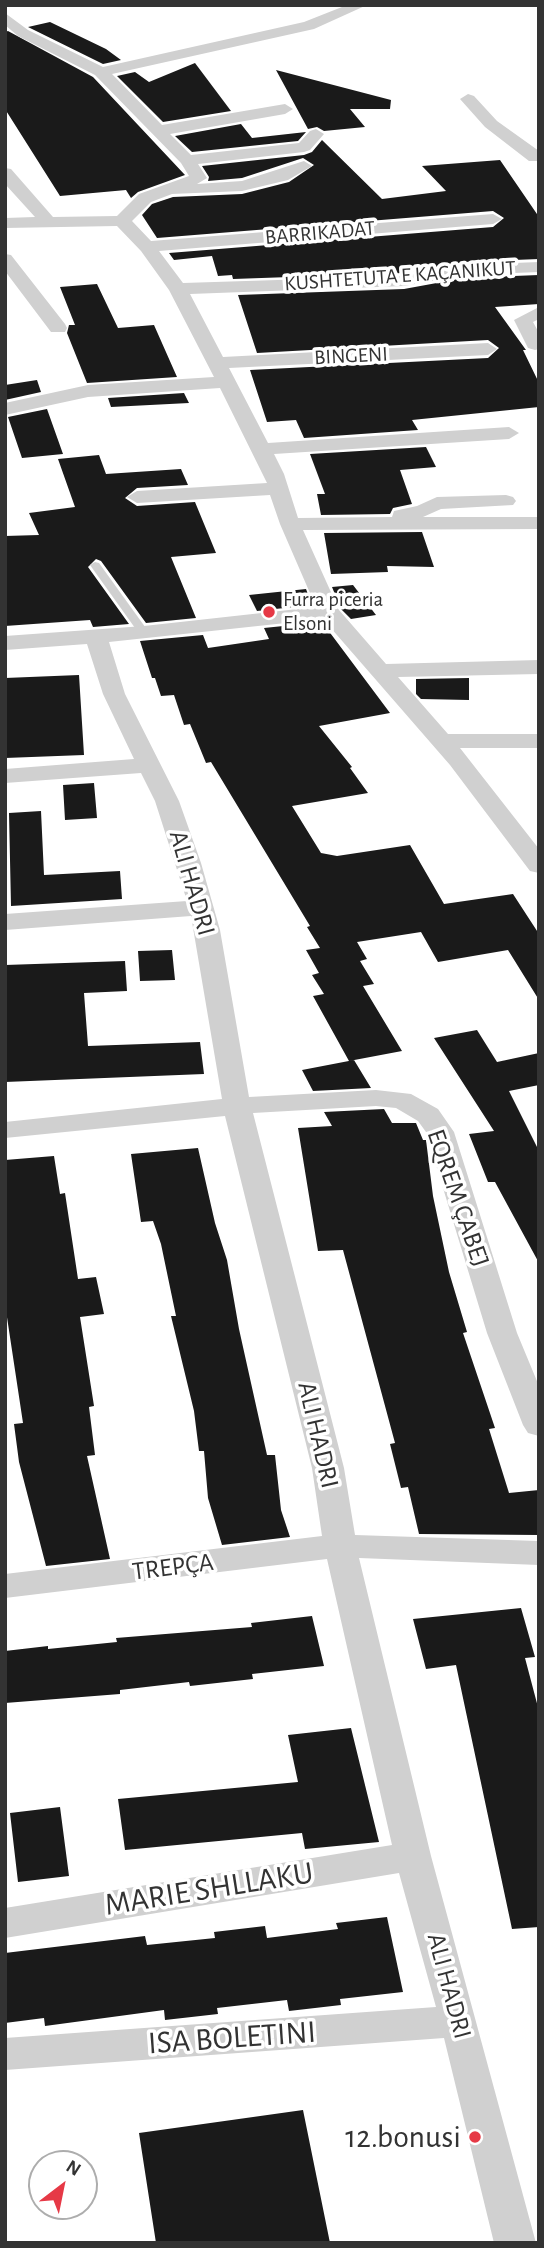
<!DOCTYPE html>
<meta charset="utf-8">
<style>
body{margin:0}
#map{position:relative;width:544px;height:2248px;overflow:hidden;background:#fff;font-family:"Alegreya Sans",sans-serif}
canvas{display:block}
.frame{position:absolute;inset:0;border:7px solid #333;pointer-events:none}
.north{position:absolute;left:28px;top:2150px;width:70px;height:70px;box-sizing:border-box;background:#fff;border:2px solid #adadad;border-radius:50%;rotate:32deg;font-size:19px;font-weight:700;line-height:28px;text-align:center;color:#333}
.north::after{content:'';display:block;margin:auto;width:24px;height:32px;background:#e63946;clip-path:polygon(50% 0,100% 100%,50% 72%,0 100%)}
</style>
<div id="map">
<canvas width="544" height="2248"></canvas>
<div class="frame"></div>
<div class="north">N</div>
</div>
<script>
const ctx = document.querySelector('canvas').getContext('2d');
ctx.lineJoin = 'round';
function fill(path, color) { ctx.fillStyle = color; ctx.fill(path, 'evenodd'); }
const poly = rows => new Path2D(rows.map(r => 'M' + r).join(''));
function strokePath(path, color, width, dash) { ctx.strokeStyle = color; ctx.lineWidth = width; ctx.lineCap = dash ? 'butt' : 'round'; ctx.setLineDash(dash || []); ctx.stroke(path); }
function drawText(font, color, halo, rows, align = 'center') {
  ctx.font = font + ' "Alegreya Sans",sans-serif'; ctx.lineWidth = 7; ctx.setLineDash([]); ctx.textBaseline = 'middle'; ctx.strokeStyle = halo; ctx.fillStyle = color; for (const [text, x, y, turn = 0] of rows) {
    ctx.save(); ctx.translate(x, y); ctx.rotate((+turn || 0) * Math.PI / 180); ctx.textAlign = isNaN(turn) ? turn : align; if (halo) ctx.strokeText(text, 0, 0); ctx.fillText(text, 0, 0); ctx.restore();
  }
}
const building = poly([
 [50,22,106,49,121,60,103,64,28,27],
 [8,31,93,77,185,175,138,192,131,198,126,190,60,196,5,109,5,32],
 [195,63,231,111,163,122,117,76,135,72,149,82],
 [276,70,391,100,390,109,350,109,365,127,324,131,317,127,308,129],
 [241,124,252,138,306,132,298,141,192,152,175,136],
 [322,140,382,199,446,191,422,166,500,160,539,217,539,259,464,262,404,273,233,279,232,275,218,276,212,256,174,260,169,253,493,227,504,218,493,211,157,238,142,215,152,204,173,197,242,194,289,182,314,165,303,158,242,178,208,181,209,177,202,166,304,155,312,152],
 [539,275,539,304,495,307,526,350,523,350,539,383,539,407,412,420,418,430,304,438,296,420,267,422,250,370,488,358,499,348,488,340,257,353,238,295,404,289,464,278],
 [97,284,118,328,154,325,177,377,87,383,67,333,69,325,75,325,60,287],
 [37,380,41,392,5,400,5,385],
 [184,393,189,403,111,407,108,398],
 [47,409,63,454,22,458,8,417],
 [426,447,436,467,400,470,412,504,393,508,390,514,321,515,317,494,325,494,310,454],
 [99,455,106,474,181,469,188,485,137,488,125,498,137,506,195,502,216,553,171,557,196,618,146,623,101,561,96,559,88,567,129,624,93,627,90,620,5,626,5,536,39,535,29,513,75,507,58,459],
 [422,532,434,567,387,566,388,572,331,574,324,533],
 [353,585,376,615,351,619,341,609,332,587],
 [306,589,312,605,257,611,249,595],
 [322,622,390,713,319,726,352,767,350,768,368,793,292,806,321,853,337,856,410,845,444,904,513,894,539,934,539,1000,508,950,438,962,421,932,357,942,367,959,360,961,374,984,363,986,402,1051,349,1061,313,996,324,994,312,975,319,973,306,950,320,948,307,927,310,926,211,762,206,763,190,724,184,725,174,695,161,696,155,678,152,678,140,641,203,635,208,648,269,639,264,628],
 [79,675,84,755,5,758,5,678],
 [469,678,469,700,421,699,416,694,416,679],
 [94,783,97,818,65,820,63,785],
 [41,811,44,875,120,871,122,899,11,906,9,813],
 [172,950,175,980,140,981,138,951],
 [125,961,127,991,84,993,88,1046,200,1042,204,1074,5,1082,5,965],
 [477,1030,497,1062,539,1053,539,1085,509,1091,539,1151,539,1263,495,1182,488,1182,469,1134,494,1131,434,1038],
 [354,1060,371,1088,313,1091,302,1070],
 [384,1109,392,1123,416,1123,423,1140,426,1140,433,1196,449,1272,467,1332,463,1333,495,1428,489,1429,509,1493,539,1490,539,1535,419,1534,408,1487,401,1488,390,1444,395,1443,343,1250,318,1251,298,1128,332,1126,324,1112],
 [198,1148,215,1223,227,1260,239,1329,267,1455,275,1455,281,1510,290,1537,222,1545,208,1498,204,1451,199,1451,194,1411,171,1316,176,1316,161,1244,153,1221,141,1222,131,1154],
 [54,1156,60,1194,65,1193,78,1279,96,1277,104,1314,80,1317,94,1406,89,1407,95,1455,87,1456,110,1559,46,1566,19,1462,14,1424,23,1423,5,1304,5,1160],
 [521,1608,535,1657,525,1658,539,1711,539,1927,512,1929,456,1665,426,1669,413,1619],
 [312,1616,324,1666,252,1674,253,1679,190,1686,189,1682,120,1690,120,1694,5,1703,5,1651,48,1646,48,1649,117,1642,116,1638,252,1627,251,1623],
 [351,1728,379,1842,305,1849,302,1833,125,1850,118,1799,298,1782,288,1735],
 [60,1807,69,1876,18,1882,10,1813],
 [387,1917,403,1992,340,1999,341,2005,289,2011,287,2000,217,2008,218,2014,165,2020,164,2010,45,2026,44,2018,5,2023,5,1953,145,1936,147,1945,215,1938,214,1932,265,1926,267,1938,338,1929,336,1923],
 [303,2110,330,2243,156,2243,139,2133]
]);
const service = poly([
 [95,562,99,563,148,631,148,635,140,635,90,565,95,562]
]);
const minor = poly([
 [347,5,367,5,314,29,112,74,162,125,285,104,293,109,285,114,170,134,191,155,299,143,310,131,316,129,324,134,310,150,304,152,198,164,207,178,197,184,242,181,304,161,312,166,288,180,242,191,172,194,151,202,132,221,151,241,493,214,502,219,493,224,159,251,183,283,404,276,464,265,539,262,539,272,464,275,404,286,190,294,223,357,488,343,497,349,488,355,229,368,268,443,509,427,519,433,509,439,274,454,284,474,298,518,392,517,394,511,417,506,437,497,506,495,513,497,516,501,513,505,441,509,423,517,539,517,539,529,303,530,339,610,386,664,539,660,539,674,398,677,448,734,539,734,539,748,460,748,539,849,539,873,530,871,450,765,323,619,109,642,125,694,179,801,201,863,220,930,249,1097,376,1090,411,1094,438,1109,454,1132,517,1333,539,1386,539,1436,528,1433,523,1425,487,1333,426,1132,418,1121,396,1108,376,1106,253,1113,344,1468,355,1535,539,1541,539,1565,359,1558,431,1856,536,2243,494,2243,444,2038,5,2070,5,2038,436,2007,399,1873,5,1938,5,1908,392,1845,327,1559,5,1598,5,1574,322,1536,312,1468,225,1116,5,1138,5,1122,222,1099,191,916,5,930,5,914,187,901,155,801,141,773,5,783,5,769,134,759,103,694,87,644,5,650,5,636,144,626,316,607,280,524,270,495,137,503,127,497,137,491,267,483,220,388,88,397,5,415,5,403,88,385,214,377,169,290,141,251,117,226,5,228,5,218,35,217,5,184,5,168,11,169,53,217,117,216,139,194,189,176,181,163,95,75,18,36,5,25,5,13,28,30,103,67,304,22,347,5],
 [468,94,474,96,497,121,539,151,539,161,529,161,485,127,460,99,468,94],
 [5,254,11,255,65,324,67,328,65,332,51,332,5,271,5,254],
 [539,307,539,319,533,322,539,333,539,349,535,350,528,348,514,320,539,307]
]);
const markers = [
 [269,612,7,"#e63946"],
 [475,2137,7,"#e63946"]
];
const farStreetnames = [
 ["BARRIKADAT",320,233,-5],
 ["KUSHTETUTA E KAÇANIKUT",400,276,-4],
 ["BINGENI",351,356,-3]
];
const farPoinames = [
 ["Furra piceria",283,600],
 ["Elsoni",283,624]
];
const streetNames = [
 ["ALI HADRI",192,883,74],
 ["EQREM ÇABEJ",458,1198,71],
 ["ALI HADRI",318,1435,77],
 ["TREPÇA",173,1567,-7],
 ["ALI HADRI",449,1986,75]
];
const nearStreetnames = [
 ["MARIE SHLLAKU",209,1889,-9],
 ["ISA BOLETINI",232,2038,-4]
];
const nearPoinames = [
 ["12.bonusi",461,2137]
];
fill(building, '#1a1a1a');
fill(service, '#d0d0d0');
fill(minor, '#d0d0d0');
for (const [x, y, r, color] of markers) { const dot = new Path2D(); dot.arc(x, y, r, 0, 2 * Math.PI); ctx.fillStyle = color; ctx.fill(dot); strokePath(dot, '#fff', 2.5); }
drawText('21px', '#333', '#fff', farStreetnames);
drawText('21px', '#333', '#fff', farPoinames, 'left');
drawText('26px', '#333', '#fff', streetNames);
drawText('32px', '#333', '#fff', nearStreetnames);
drawText('32px', '#333', '#fff', nearPoinames, 'right');
</script>
